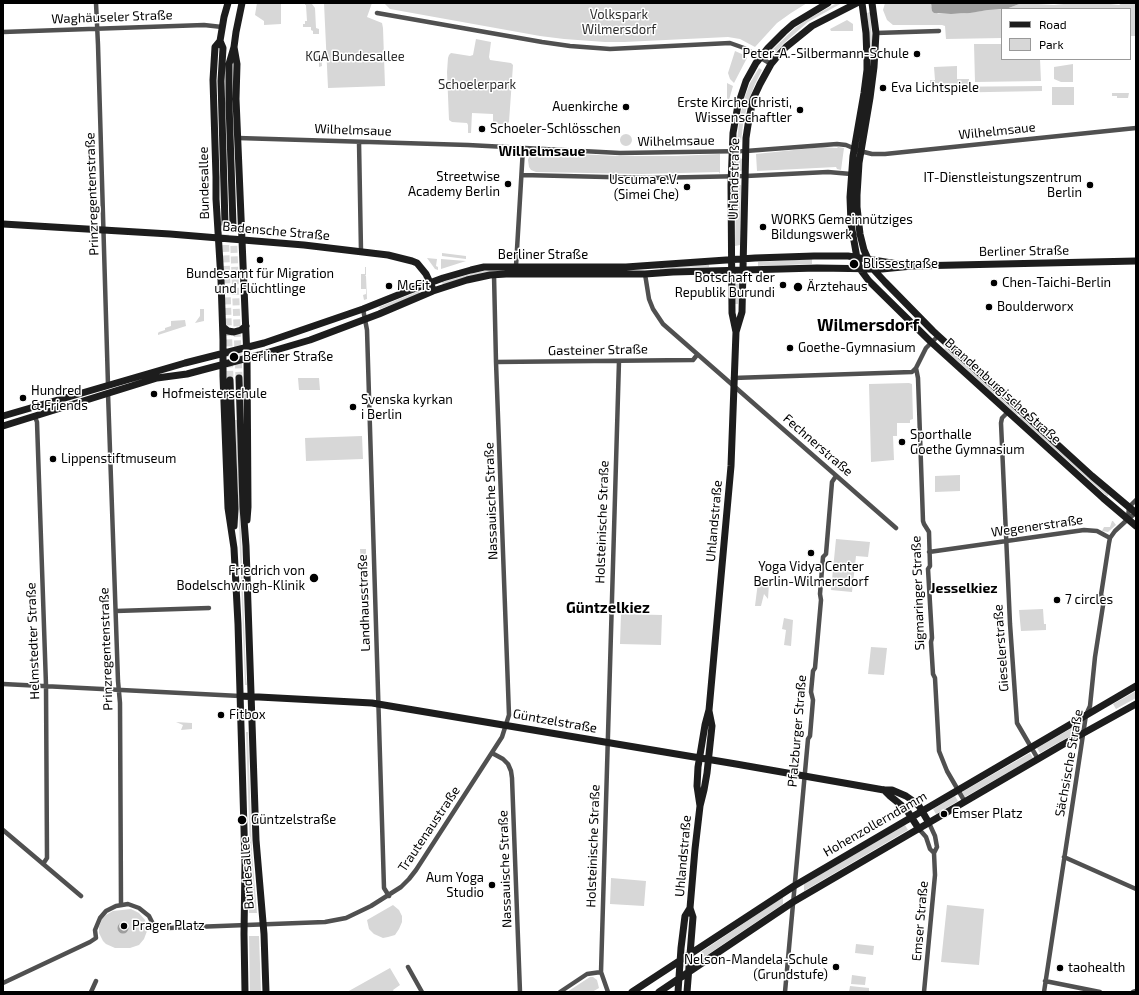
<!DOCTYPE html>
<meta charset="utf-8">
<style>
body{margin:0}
#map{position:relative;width:1139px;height:995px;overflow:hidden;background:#fff;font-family:"Exo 2",sans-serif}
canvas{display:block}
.frame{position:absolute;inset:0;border:4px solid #000;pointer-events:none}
.legend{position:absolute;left:1001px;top:8px;width:130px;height:52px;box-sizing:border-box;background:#fff;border:1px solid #999;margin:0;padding:5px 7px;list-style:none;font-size:12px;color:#000}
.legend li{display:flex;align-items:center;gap:8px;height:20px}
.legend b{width:20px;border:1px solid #999}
</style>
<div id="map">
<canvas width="1139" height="995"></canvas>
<div class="frame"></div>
<ul class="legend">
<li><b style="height:5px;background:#1d1d1d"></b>Road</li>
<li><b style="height:11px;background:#d7d7d7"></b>Park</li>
</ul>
</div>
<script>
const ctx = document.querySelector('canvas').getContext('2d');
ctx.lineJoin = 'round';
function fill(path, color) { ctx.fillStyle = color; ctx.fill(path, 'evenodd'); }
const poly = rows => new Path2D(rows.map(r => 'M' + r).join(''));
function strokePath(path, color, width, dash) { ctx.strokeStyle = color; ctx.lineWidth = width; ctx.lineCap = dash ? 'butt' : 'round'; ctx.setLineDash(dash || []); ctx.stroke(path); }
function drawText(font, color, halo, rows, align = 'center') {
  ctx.font = font + ' "Exo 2",sans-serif'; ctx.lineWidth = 3; ctx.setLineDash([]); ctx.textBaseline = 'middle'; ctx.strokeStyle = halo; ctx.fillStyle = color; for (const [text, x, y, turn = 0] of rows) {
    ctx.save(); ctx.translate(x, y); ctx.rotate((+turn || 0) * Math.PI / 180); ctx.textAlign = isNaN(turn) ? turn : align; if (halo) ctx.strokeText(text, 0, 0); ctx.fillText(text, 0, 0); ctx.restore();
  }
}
const green = poly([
 [257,3,281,3,281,24,264,25,264,21,255,15],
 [305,3,312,4,315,8,316,28,319,29,319,34,313,34,313,31,311,30,311,27,303,27,303,24,305,24,305,21,307,21,306,5,305,5],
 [324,3,372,3,367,17,382,23,383,28,385,86,328,88],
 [384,3,807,3,791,13,777,23,755,47,740,39,728,37,624,42,605,42,564,39,540,36,390,9],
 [837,3,842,3,808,22,783,44,770,59,767,58,767,56,773,49,795,28,808,19],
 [885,3,931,3,931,6,938,14,960,14,988,10,1002,10,1002,38,946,39,945,26,942,25,893,25,887,20,883,10],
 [1022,3,1054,5,1073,3,1102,3,1119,5,1122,3,1136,3,1135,36,1130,36,1130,9,1006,9],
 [870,12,872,40,872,66,865,102,869,30,867,13],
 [847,20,853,24,853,31,831,31,830,29],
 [476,39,491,42,489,57,490,60,511,63,513,65,509,122,507,124,493,124,493,114,472,113,471,133,468,133,468,125,467,123,452,122,449,120,447,72,448,58,449,55,451,53,470,56,473,55],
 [974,44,1002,44,1002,59,1040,59,1041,81,975,82],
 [314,50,319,50,319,54,321,54,322,66,319,67,319,60,309,60,309,54,314,54],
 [735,51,744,55,747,58,734,83,730,79,728,73],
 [1073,64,1073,82,1061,82,1054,79,1054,67],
 [957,66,957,79,969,79,969,84,930,83,930,80,935,80,934,67],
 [759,68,762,70,755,84,748,102,743,124,741,142,737,142,739,123,743,102,750,83],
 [727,83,733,86,727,107],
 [1042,86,1042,91,937,93,937,87],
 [1052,87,1074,87,1074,105,1052,105],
 [1112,93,1129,93,1128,98,1117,98,1117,96,1112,96],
 '620 140a6 6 0 1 1 12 0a6 6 0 1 1-12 0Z',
 [822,147,837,148,838,147,844,148,841,170,837,169,836,167,757,171,756,154],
 [538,152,618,156,676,156,720,154,720,174,719,172,641,174,536,172,531,170,529,167,528,160,529,157,532,154],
 [737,156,739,157,742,159,742,170,741,171,738,170,736,167],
 [736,185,741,185,740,245,735,246],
 [442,253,466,256,466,259,442,256],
 [427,258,437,259,436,266,438,267,438,270,435,269],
 [441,259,466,261,441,269],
 [812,259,812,264,758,266,758,262],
 [709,264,709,267,679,268,660,271,660,268],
 [365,267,366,267,366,275,365,275,366,276,367,299,364,300,363,295,366,294,366,289,361,289,361,274,365,274],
 [503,269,503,272,443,285,442,282,474,273,488,270],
 [735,284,739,284,738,304,735,304],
 [419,291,420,294,380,309,379,307],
 [200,309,204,309,204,321,195,323,200,316],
 [185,320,186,326,158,335,158,333,159,332,165,330,165,328,171,326,171,321],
 [946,348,1018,414,1017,415,944,349],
 [298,378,319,378,320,390,299,390],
 [909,383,912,384,913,419,910,420,910,423,897,423,897,436,893,436,894,460,871,462,869,384],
 [1020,416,1108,494,1108,496,1107,496,1019,417],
 [235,420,237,420,246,677,247,685,245,685],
 [362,436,363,459,306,461,305,438],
 [960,475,960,491,935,492,935,476],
 [1112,521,1113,521,1116,525,1108,532,1102,531,1104,527,1110,527],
 [836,539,870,542,868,557,856,556,852,592,831,590],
 [360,549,366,549,366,564,361,564],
 [361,571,366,571,367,591,362,591],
 [758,582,769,583,768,599,764,594,761,606,755,606],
 [1043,609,1044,624,1046,624,1046,630,1021,631,1019,610],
 [621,614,662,615,661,645,620,644],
 [784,618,793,620,791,646,784,645,786,630,782,629],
 [871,647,887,648,884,675,868,674],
 [1136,691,1136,698,1116,709,1113,704],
 [176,722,192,723,192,729,181,730,183,725],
 [1077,725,1080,726,1080,728,1079,731,1040,753,1037,748],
 [246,732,248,732,252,853,257,913,249,913,250,853],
 [1030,753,1033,758,965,797,962,792],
 [955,796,958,801,936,814,933,809],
 [905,825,908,830,804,891,804,884],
 [611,878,646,881,644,906,610,904],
 [783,897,783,904,701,959,701,952],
 [393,905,399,910,402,916,402,922,399,929,395,935,388,937,383,938,374,934,369,929,367,920],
 [947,905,984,909,979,965,941,962],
 [131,909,139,913,145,920,147,926,147,931,144,939,139,945,130,948,115,948,106,944,103,941,99,933,99,927,102,919,106,915,113,911],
 [249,936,259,936,261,992,250,992],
 [856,944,874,946,873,955,855,953],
 [390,968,400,985,393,990,394,992,347,992],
 [852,975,866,977,865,985,851,984],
 [590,977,593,977,597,980,599,988,592,992,567,992],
 [850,986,869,988,869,992,849,992]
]);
const water = poly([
 [931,3,1022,3,1006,9,988,10,970,13,951,14,934,13,932,11],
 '117.5 928a5.5 5.5 0 1 1 11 0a5.5 5.5 0 1 1-11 0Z'
]);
const secondaryTunnel = poly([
 [225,224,230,380],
 [233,225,239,378]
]);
const street = poly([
 [96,3,98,45,108,385],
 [377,13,542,42,570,46,610,49,730,43,744,48,771,64],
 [3,32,204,25,222,27],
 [876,33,939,31],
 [238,138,468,145,620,153,746,151,837,144,846,145,860,151,872,154,885,154,1136,128],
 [359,142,361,251],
 [522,175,648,178,746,176,828,172,851,174],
 [516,266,523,148],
 [645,274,649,299,653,309,663,324,896,528],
 [363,309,367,330,384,888,389,896],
 [938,336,926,348,916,368,918,378,923,521,924,524,929,532,930,566,928,569,932,638,931,642,933,674,935,678,939,751,947,771,965,802],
 [496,362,693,360,697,355],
 [733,378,912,372,916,368],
 [108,393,118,681,120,703,121,905],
 [1008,412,1002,418,1001,423,1010,624,1017,723,1038,759],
 [35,417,37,422,46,685,47,858,43,864],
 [1128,519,1129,507,1136,500],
 [929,552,1084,530,1097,531,1110,538],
 [116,611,209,608],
 [3,684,240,696],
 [492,753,503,759,508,764,511,771,512,778,520,992],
 [919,829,926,837,930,849,934,853],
 [3,830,81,896],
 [1064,857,1136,889],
 [408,967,422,992],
 [1045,981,1100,992],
 [3,983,90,942,96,938,95,930,100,918,106,911,116,906,128,904,139,908,149,916,153,924,160,927,168,928,325,922,346,918,371,906,401,887,409,879,416,870,502,737,509,715,496,362,494,275],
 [91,992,96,981],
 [560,992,587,974,601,972],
 [608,992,601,972,619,361],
 [785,992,808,739,810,736,813,700,811,692,813,671,815,668,821,600,820,594,823,557,826,554,832,482,836,476],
 [924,992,935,875,934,853,937,847,935,836,929,823],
 [1044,992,1086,715,1090,706,1095,657,1104,599,1101,595,1109,543,1110,538,1115,531,1128,519,1136,513],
 [1133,992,1136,991]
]);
const secondary = poly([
 [862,3,866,33,867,60,867,70,864,93,853,156,850,197,851,224,857,258,860,269,869,281,931,342,1103,498,1136,526],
 [872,3,876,33,874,67,870,98,859,163,857,195,857,207,860,234,864,250,868,259,873,269,885,282,933,331,1092,476,1136,513],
 [220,41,215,47,213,80,216,177,216,199,221,280,223,340,223,376,228,508,234,548,238,624,245,863,244,934,245,992],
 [234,47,237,64,236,99,247,358,248,507,247,520],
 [3,224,170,234,304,245,388,255,412,261,417,263,426,274,432,287],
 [225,224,221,81,223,48,220,41,224,17,228,3],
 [233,225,229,103,229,64,234,47,236,32,242,3],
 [223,327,228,331,234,332,241,330,246,326],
 [736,332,732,313,731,185,733,133,738,105,746,81,756,63,768,48,784,32,793,24,828,3],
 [239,378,243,507,246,546,256,840,264,934,266,992],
 [230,380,235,509,234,526],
 [3,416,185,363,264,343,363,309,408,291,443,278,471,270,484,267,626,267,755,258,814,256,848,256,904,265],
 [3,426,157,378,187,374,202,370,259,355,310,340,379,314,433,291,467,280,490,275,506,274,645,274,673,272,817,268,882,269,912,266,1136,261],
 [240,696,372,703,736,764,884,790,892,790,906,796,916,803,919,806,929,823],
 [884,790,890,796,906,809,919,829],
 [700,806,697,786,698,767,705,725,709,710,731,466,736,332,742,312,746,138,748,125,753,99,760,84,771,64,776,58,786,47,812,26,857,3],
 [632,992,794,886,1136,686],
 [659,992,793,902,1062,745,1136,704],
 [678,992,681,948,685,916,690,908],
 [687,992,693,917,690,908,695,849,700,806,704,790,707,773,712,726,709,711]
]);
const markers = [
 [917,54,4,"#000"],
 [883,88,4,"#000"],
 [626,107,4,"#000"],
 [800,110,4,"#000"],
 [482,129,4,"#000"],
 [508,184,4,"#000"],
 [1090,185,4,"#000"],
 [687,187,4,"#000"],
 [763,227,4,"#000"],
 [260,260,4,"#000"],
 [854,264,5,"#000"],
 [994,283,4,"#000"],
 [783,285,4,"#000"],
 [389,286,4,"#000"],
 [798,287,5,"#000"],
 [989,307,4,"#000"],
 [790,348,4,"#000"],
 [234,357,5,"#000"],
 [154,394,4,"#000"],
 [23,398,4,"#000"],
 [353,407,4,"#000"],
 [902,442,4,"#000"],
 [53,459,4,"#000"],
 [811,553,4,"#000"],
 [314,578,5,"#000"],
 [1057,600,4,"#000"],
 [221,715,4,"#000"],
 [944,814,4,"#000"],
 [242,820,5,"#000"],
 [492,885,4,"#000"],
 [124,926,4,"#000"],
 [836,967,4,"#000"],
 [1060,968,4,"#000"]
];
const parkNames = [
 ["Volkspark",619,15],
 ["Wilmersdorf",619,30],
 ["KGA Bundesallee",355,57],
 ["Schoelerpark",477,85]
];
const streetNames = [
 ["Waghäuseler Straße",112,17,-2],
 ["Wilhelmsaue",353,130,2],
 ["Wilhelmsaue",997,131,-6],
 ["Wilhelmsaue",676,141,-1],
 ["Uhlandstraße",734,179,-89],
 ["Bundesallee",204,183,-91],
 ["Prinzregentenstraße",92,194,-92],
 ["Badensche Straße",276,231,5],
 ["Berliner Straße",1024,251,-1],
 ["Berliner Straße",543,255],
 ["Gasteiner Straße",598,350,-1],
 ["Brandenburgische Straße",1003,391,42],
 ["Fechnerstraße",818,445,41],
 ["Nassauische Straße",491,501,-92],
 ["Uhlandstraße",714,521,-85],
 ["Holsteinische Straße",602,522,-88],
 ["Wegenerstraße",1037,526,-8],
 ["Sigmaringer Straße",918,593,-92],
 ["Landhausstraße",364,603,-92],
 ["Helmstedter Straße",33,641,-92],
 ["Gieselerstraße",1001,648,-94],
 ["Prinzregentenstraße",106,649,-92],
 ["Güntzelstraße",555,721,10],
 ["Pfalzburger Straße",797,731,-85],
 ["Sächsische Straße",1069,763,-80],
 ["Hohenzollerndamm",875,824,-30],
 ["Trautenaustraße",429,829,-56],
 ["Holsteinische Straße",593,846,-88],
 ["Uhlandstraße",683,856,-85],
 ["Nassauische Straße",505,869,-92],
 ["Bundesallee",247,873,-94],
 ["Emser Straße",920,921,-85]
];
const poiNames = [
 ["Peter-A.-Silbermann-Schule",909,54,"right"],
 ["Eva Lichtspiele",891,88],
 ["Erste Kirche Christi,",792,103,"right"],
 ["Wissenschaftler",792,118,"right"],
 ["Auenkirche",618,107,"right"],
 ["Schoeler-Schlösschen",490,129],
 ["Streetwise",500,177,"right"],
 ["Academy Berlin",500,192,"right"],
 ["IT-Dienstleistungszentrum",1082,178,"right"],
 ["Berlin",1082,193,"right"],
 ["Uscuma e.V.",679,180,"right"],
 ["(Simei Che)",679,195,"right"],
 ["WORKS Gemeinnütziges",771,220],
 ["Bildungswerk",771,235],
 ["Blissestraße",863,264],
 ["Bundesamt für Migration",260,274,"center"],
 ["und Flüchtlinge",260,289,"center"],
 ["Botschaft der",775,278,"right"],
 ["Republik Burundi",775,293,"right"],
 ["Chen-Taichi-Berlin",1002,283],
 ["McFit",397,286],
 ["Ärztehaus",807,287],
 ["Boulderworx",997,307],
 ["Goethe-Gymnasium",798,348],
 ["Berliner Straße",243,357],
 ["Hundred",31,391],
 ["& Friends",31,406],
 ["Hofmeisterschule",162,394],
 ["Svenska kyrkan",361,400],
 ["i Berlin",361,415],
 ["Sporthalle",910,435],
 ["Goethe Gymnasium",910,450],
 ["Lippenstiftmuseum",61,459],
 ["Yoga Vidya Center",811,567,"center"],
 ["Berlin-Wilmersdorf",811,582,"center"],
 ["Friedrich von",305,571,"right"],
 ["Bodelschwingh-Klinik",305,586,"right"],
 ["7 circles",1065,600],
 ["Fitbox",229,715],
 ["Emser Platz",952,814],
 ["Güntzelstraße",251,820],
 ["Aum Yoga",484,878,"right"],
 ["Studio",484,893,"right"],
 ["Prager Platz",132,926],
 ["Nelson-Mandela-Schule",828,960,"right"],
 ["(Grundstufe)",828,975,"right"],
 ["taohealth",1068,968]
];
const neighbourhoodNames = [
 ["Wilhelmsaue",542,151],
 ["Jesselkiez",964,588]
];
const quarterNames = [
 ["Güntzelkiez",608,608]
];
const districtNames = [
 ["Wilmersdorf",868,325]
];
fill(green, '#d7d7d7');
fill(water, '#9e9e9e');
strokePath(secondaryTunnel, '#d9d9d9', 7, [7, 3.5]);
strokePath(street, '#505050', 4.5);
strokePath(secondary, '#1d1d1d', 7);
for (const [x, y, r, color] of markers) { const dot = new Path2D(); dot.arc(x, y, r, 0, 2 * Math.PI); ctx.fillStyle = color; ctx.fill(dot); strokePath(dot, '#fff', 1.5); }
drawText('13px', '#2e2e2e', '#fff', parkNames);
drawText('13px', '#000', '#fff', streetNames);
drawText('13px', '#000', '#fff', poiNames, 'left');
drawText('bold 14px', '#000', '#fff', neighbourhoodNames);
drawText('bold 15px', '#000', '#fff', quarterNames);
drawText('bold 17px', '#000', '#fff', districtNames);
</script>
